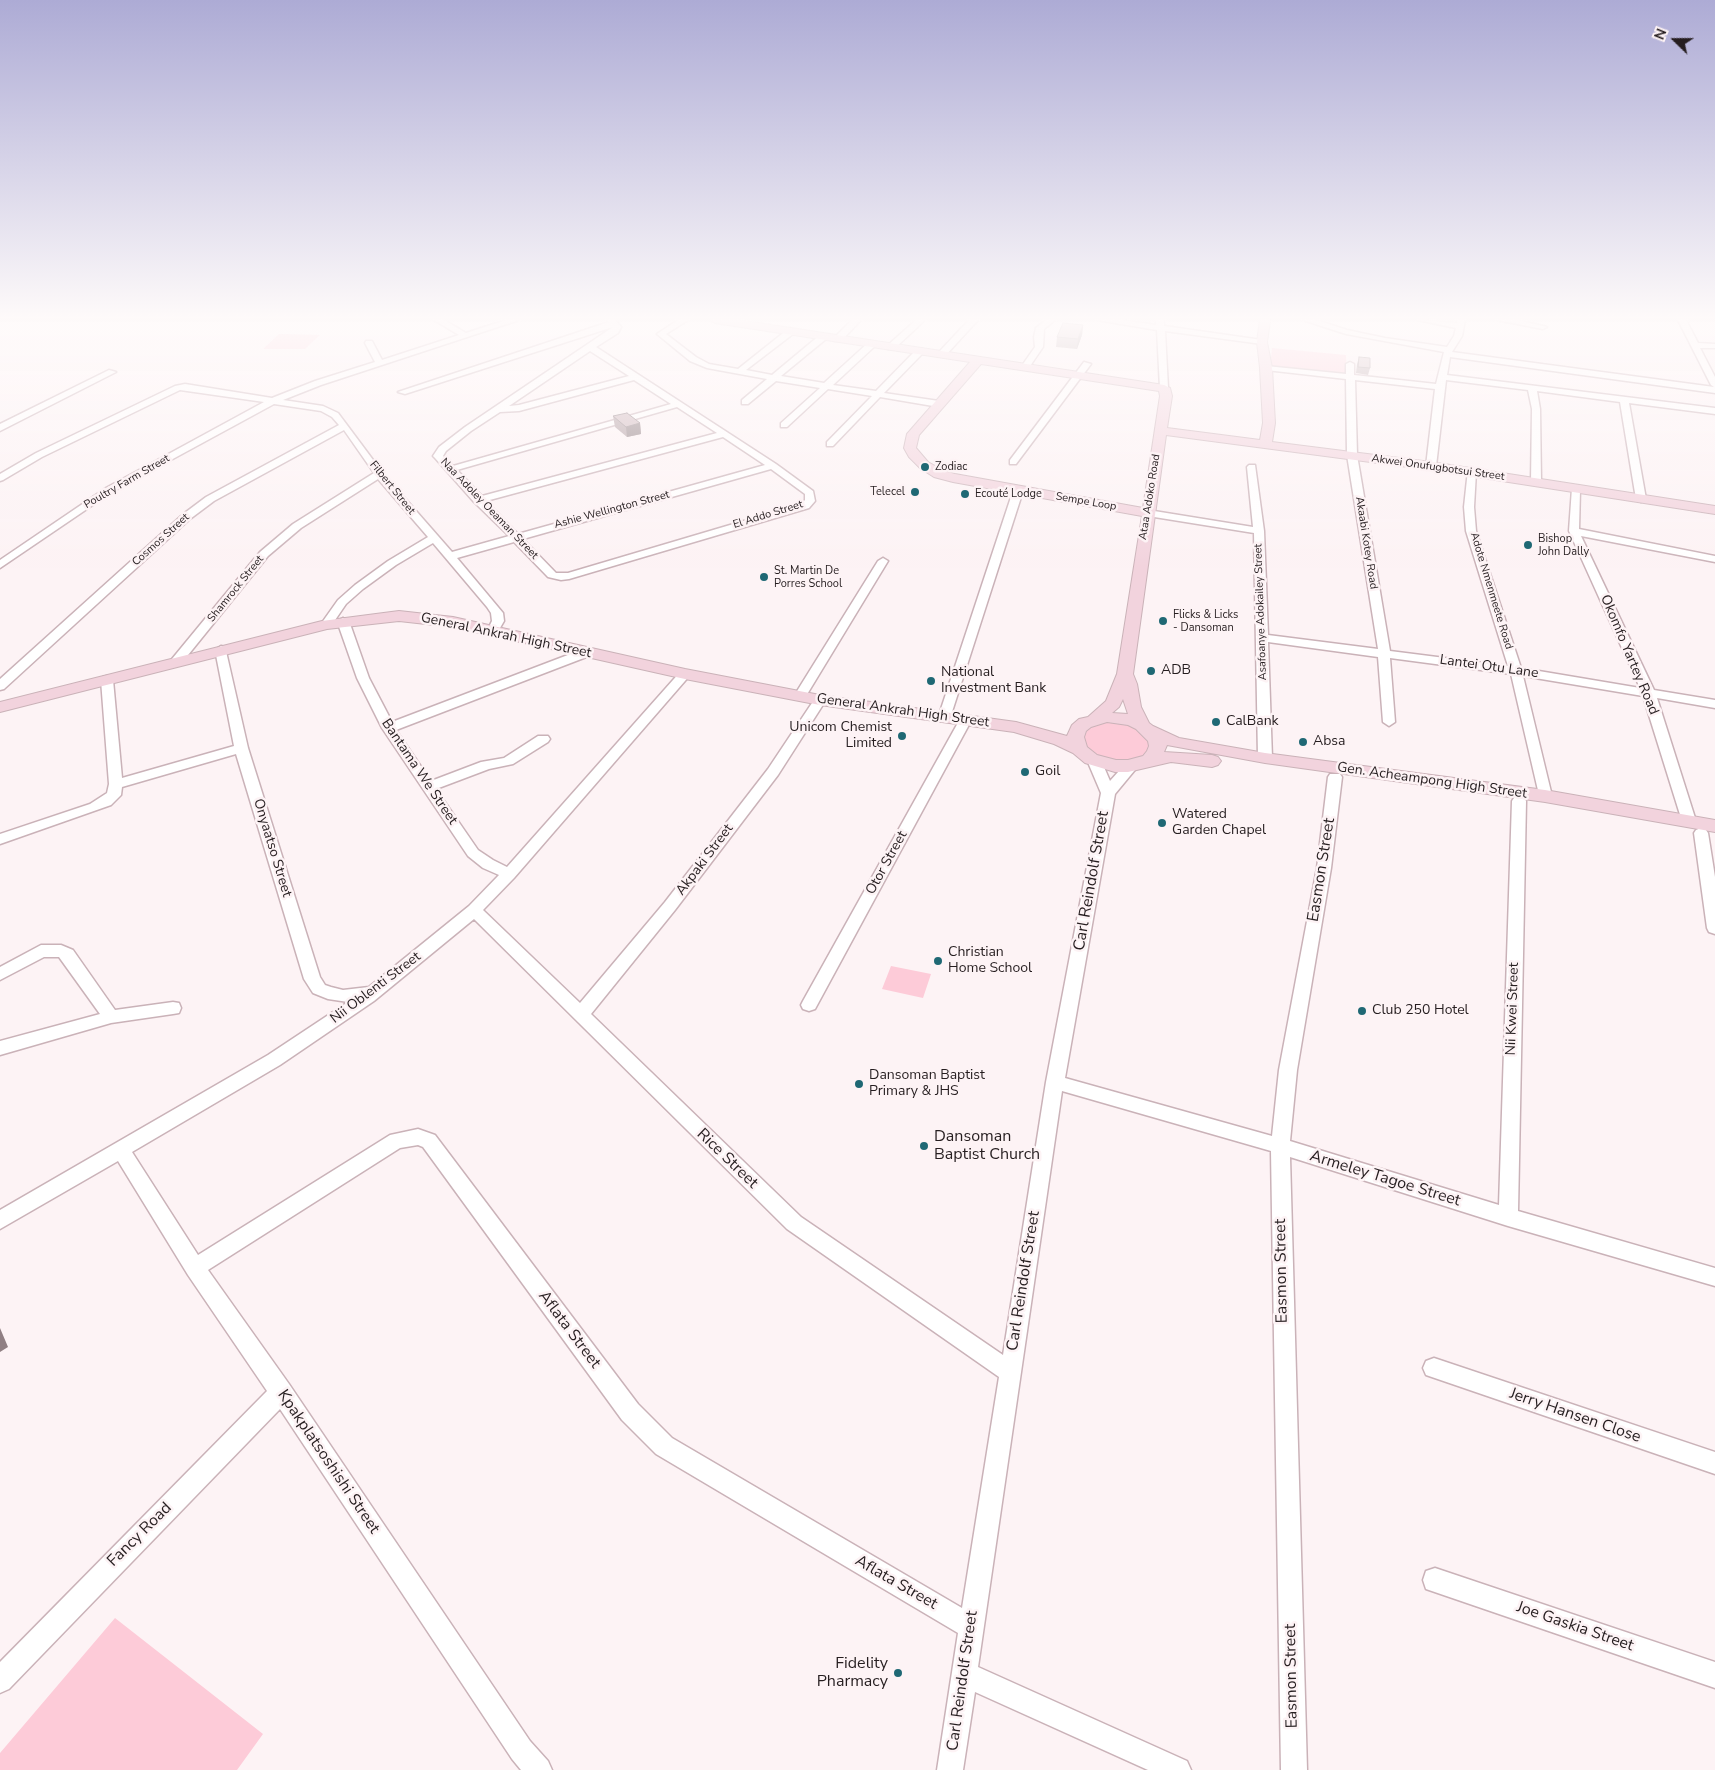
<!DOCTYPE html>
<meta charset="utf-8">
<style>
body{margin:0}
#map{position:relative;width:1715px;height:1770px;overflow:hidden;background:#fdf3f5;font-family:"Nunito Sans",sans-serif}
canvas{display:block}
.north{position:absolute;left:1650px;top:15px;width:50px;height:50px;-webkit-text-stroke:4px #fdf3f5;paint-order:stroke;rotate:292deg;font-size:14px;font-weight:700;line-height:20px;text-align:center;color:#261e20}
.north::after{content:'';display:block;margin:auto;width:18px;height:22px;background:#261e20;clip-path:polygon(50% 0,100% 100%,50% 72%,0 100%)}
</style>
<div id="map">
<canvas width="1715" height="1770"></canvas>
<div class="north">N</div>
</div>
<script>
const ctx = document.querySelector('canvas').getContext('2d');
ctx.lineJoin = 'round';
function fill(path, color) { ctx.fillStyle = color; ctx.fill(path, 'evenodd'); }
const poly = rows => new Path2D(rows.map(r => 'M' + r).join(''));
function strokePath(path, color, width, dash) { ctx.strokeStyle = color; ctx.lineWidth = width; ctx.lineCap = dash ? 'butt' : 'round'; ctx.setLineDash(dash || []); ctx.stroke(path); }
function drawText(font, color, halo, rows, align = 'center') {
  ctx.font = font + ' "Nunito Sans",sans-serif'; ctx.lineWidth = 5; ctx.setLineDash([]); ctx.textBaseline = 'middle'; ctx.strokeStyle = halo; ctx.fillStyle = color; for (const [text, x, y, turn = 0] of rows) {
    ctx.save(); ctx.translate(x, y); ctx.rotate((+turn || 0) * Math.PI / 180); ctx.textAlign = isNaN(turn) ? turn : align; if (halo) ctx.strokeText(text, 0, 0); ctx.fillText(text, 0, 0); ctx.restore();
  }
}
const green = poly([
 [279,334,320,335,305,349,263,349],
 [1272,348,1346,355,1347,375,1270,367],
 [1106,721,1117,721,1138,727,1151,739,1150,752,1136,762,1101,759,1085,747,1083,733,1088,728],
 [891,966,931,974,923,998,882,989],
 [115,1618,263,1734,237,1770,0,1770,0,1753]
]);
const street = poly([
 [434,320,444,320,466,333,506,320,519,320,321,385,283,400,323,406,338,413,382,472,452,552,509,536,474,502,435,458,433,456,439,447,465,427,613,327,405,394,398,392,609,322,607,320,615,320,621,327,618,333,596,347,776,464,813,491,815,501,809,508,569,579,561,580,548,577,514,542,457,558,503,613,504,621,497,633,493,635,487,631,492,621,491,613,487,607,433,543,396,565,363,589,346,604,331,626,323,626,321,624,338,600,355,585,388,561,428,537,378,479,301,528,268,556,180,665,172,665,170,662,172,659,260,552,293,524,374,473,344,430,214,501,190,519,4,689,0,690,0,679,182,515,206,497,339,425,332,417,321,411,274,404,112,492,0,568,0,560,106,488,264,402,180,390,42,457,3,480,0,481,0,474,36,453,175,386,185,384,272,398,315,381,375,362,365,343,366,341,372,341,382,360,459,335,434,320],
 [590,351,629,376,519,405,509,406,590,351],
 [634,380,671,404,453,466,443,456,446,451,471,431,500,412,519,411,634,380],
 [677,407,717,433,482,496,457,470,677,407],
 [723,437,765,465,518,534,486,501,723,437],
 [771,469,805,494,805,500,801,504,568,573,556,573,523,539,771,469],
 [678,320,688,320,666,334,696,357,709,364,738,369,787,330,793,330,793,334,746,370,772,375,820,335,826,335,826,339,781,376,824,383,869,342,875,342,875,346,833,385,876,391,917,349,923,349,923,353,884,393,939,401,943,404,939,407,880,397,833,446,827,446,827,442,872,396,828,389,787,427,781,427,781,423,820,388,776,381,748,404,742,404,742,400,767,379,707,368,690,361,657,334,678,320],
 [852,320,861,320,841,341,835,341,835,337,852,320],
 [916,320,925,320,894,349,888,349,888,345,916,320],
 [969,320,978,320,945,356,939,356,939,352,969,320],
 [1046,320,1055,320,1044,329,1043,347,1028,369,1022,369,1021,367,1035,347,1034,337,1036,328,1046,320],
 [1097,320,1121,320,1156,325,1156,320,1164,320,1164,326,1262,340,1266,342,1262,344,1165,331,1168,388,1164,391,1160,388,1157,330,1097,320],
 [1303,320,1316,320,1347,330,1385,338,1447,347,1454,336,1456,328,1418,320,1457,323,1457,320,1465,320,1462,336,1452,352,1714,387,1711,385,1678,320,1686,320,1698,343,1715,344,1715,348,1700,348,1715,377,1715,393,1450,357,1447,375,1715,408,1715,414,1629,403,1646,499,1641,502,1636,499,1620,402,1537,391,1540,409,1541,482,1536,485,1531,482,1532,409,1528,390,1446,380,1436,466,1431,469,1426,466,1435,389,1355,380,1357,455,1390,651,1508,666,1466,531,1464,507,1468,470,1474,470,1476,472,1474,507,1476,531,1521,668,1640,688,1569,531,1572,488,1578,488,1580,490,1579,529,1715,556,1715,562,1581,536,1654,690,1715,700,1715,708,1657,698,1696,821,1694,824,1684,824,1682,821,1643,696,1523,676,1552,796,1550,799,1545,800,1540,799,1511,674,1390,658,1395,722,1389,726,1383,722,1378,657,1268,642,1272,758,1270,761,1260,761,1258,758,1254,533,1148,516,1143,513,1148,510,1253,527,1247,467,1249,465,1255,465,1264,531,1268,635,1378,649,1347,455,1346,379,1266,370,1262,368,1266,366,1346,374,1346,364,1350,362,1354,364,1354,375,1436,384,1444,352,1346,334,1303,320],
 [1497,320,1517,320,1547,327,1543,329,1497,320],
 [1084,362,1091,364,1016,464,1010,464,1010,460,1084,362],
 [109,370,116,372,0,431,0,424,109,370],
 [1018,488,1023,491,950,718,949,721,939,721,938,718,1013,491,1018,488],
 [883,558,888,561,806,696,804,699,796,699,794,696,878,561,883,558],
 [343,618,349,621,369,678,392,722,581,650,589,650,591,653,589,656,396,730,431,781,481,762,504,758,538,736,548,736,550,739,548,742,513,764,489,769,436,789,478,850,493,860,507,867,681,671,685,670,691,674,514,878,483,910,580,1003,665,902,768,769,816,697,824,697,826,700,778,775,675,910,591,1014,801,1217,1003,1355,1046,1082,1101,793,1087,760,1094,756,1101,760,1110,781,1127,762,1137,762,1139,765,1115,794,1065,1078,1272,1136,1279,1070,1317,868,1328,777,1330,774,1340,774,1342,777,1331,868,1297,1070,1290,1141,1499,1205,1512,801,1514,798,1524,798,1526,801,1518,1211,1715,1268,1715,1286,1508,1226,1290,1157,1307,1770,1281,1770,1271,1151,1062,1091,978,1667,1187,1761,1191,1770,1148,1770,975,1692,963,1770,937,1770,958,1633,656,1454,622,1420,423,1147,418,1145,400,1148,208,1270,289,1384,530,1741,548,1761,552,1770,521,1770,512,1759,280,1409,9,1689,0,1693,0,1662,267,1391,188,1275,118,1161,0,1229,0,1210,268,1055,348,1002,328,999,313,993,304,979,236,754,122,787,121,795,111,805,0,844,0,834,90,804,107,793,109,784,101,680,103,677,107,676,113,680,122,778,234,746,215,650,221,646,225,647,248,748,320,977,325,985,331,987,343,990,369,987,469,906,499,875,483,868,468,856,382,728,357,678,337,621,343,618],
 [474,919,787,1229,999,1377,962,1608,672,1438,638,1404,435,1135,418,1129,390,1135,198,1255,132,1152,280,1065,374,1001,474,919],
 [965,717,971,721,815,1009,809,1011,803,1009,801,1005,803,1001,959,721,965,717],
 [1701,828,1706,830,1708,833,1715,877,1715,934,1709,932,1707,928,1694,833,1696,830,1701,828],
 [41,945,61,945,73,950,115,1010,173,1002,179,1003,181,1008,179,1013,173,1014,111,1023,0,1055,0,1041,100,1014,59,957,44,957,0,980,0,967,41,945],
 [1434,1358,1715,1452,1715,1474,1426,1375,1423,1368,1426,1361,1434,1358],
 [1435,1568,1715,1662,1715,1688,1426,1589,1423,1580,1426,1571,1435,1568]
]);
const secondary = poly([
 [710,320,738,320,1164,385,1170,388,1172,396,1167,428,1260,440,1263,423,1260,368,1257,342,1260,320,1270,320,1267,342,1272,368,1275,423,1272,442,1431,462,1715,506,1715,514,1431,470,1166,435,1133,674,1137,684,1141,707,1149,723,1153,726,1179,738,1265,753,1545,790,1715,820,1715,832,1545,802,1265,763,1167,745,1164,752,1212,755,1218,757,1221,761,1218,765,1212,767,1171,762,1128,772,1115,772,1085,763,1073,753,1054,744,1014,732,820,705,685,679,453,627,399,621,327,629,0,712,0,702,322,621,399,611,453,617,685,669,820,695,1016,722,1067,736,1072,725,1079,719,1088,717,1106,701,1117,674,1142,516,953,482,934,477,920,468,909,457,904,448,907,434,970,362,715,323,710,320],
 [981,364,1159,391,1160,396,1143,508,955,474,944,471,928,462,916,448,919,435,981,364],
 [1123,699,1128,714,1112,713,1119,707,1123,699],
 [1107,722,1128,725,1136,729,1148,741,1149,746,1147,751,1143,756,1128,760,1116,760,1097,755,1087,747,1084,737,1086,731,1091,727,1107,722]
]);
const wall = poly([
 [1083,325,1082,335,1077,349,1056,347,1057,337],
 [1359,357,1370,368,1368,375,1356,373,1357,364],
 [613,416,640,423,641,434,627,437,615,427]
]);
const shadedWall = poly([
 [1083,325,1082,335,1077,349,1078,339],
 [640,423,641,434,627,437,626,427],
 [0,1328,8,1347,0,1352]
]);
const building = poly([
 [1063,323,1083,325,1078,339,1057,337,1063,323],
 [1359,357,1370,358,1370,368,1358,367,1359,357],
 [627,413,640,423,626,427,613,416,627,413]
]);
const markers = [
 [925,467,5,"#1f6874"],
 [915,492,5,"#1f6874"],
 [965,494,5,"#1f6874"],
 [1528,545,5,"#1f6874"],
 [764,577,5,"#1f6874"],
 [1163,621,5,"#1f6874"],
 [1151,671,5,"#1f6874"],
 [931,681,5,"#1f6874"],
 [1216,722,5,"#1f6874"],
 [902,736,5,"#1f6874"],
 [1303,742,5,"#1f6874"],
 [1025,772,5,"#1f6874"],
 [1162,823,5,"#1f6874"],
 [938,961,5,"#1f6874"],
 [1362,1011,5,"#1f6874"],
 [859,1084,5,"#1f6874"],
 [924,1146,5,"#1f6874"],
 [898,1673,5,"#1f6874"]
];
const farPoinames = [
 ["Zodiac",935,467],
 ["Telecel",905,492,"right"],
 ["Ecouté Lodge",975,494],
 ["Bishop",1538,539],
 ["John Dally",1538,552],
 ["St. Martin De",774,571],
 ["Porres School",774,584],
 ["Flicks & Licks",1173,615],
 ["- Dansoman",1173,628]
];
const farStreetnames = [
 ["Akwei Onufugbotsui Street",1438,468,8],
 ["Poultry Farm Street",127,482,-30],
 ["Filbert Street",392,488,51],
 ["Ataa Adoko Road",1150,497,-81],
 ["Sempe Loop",1086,502,10],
 ["Naa Adoley Oeaman Street",489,509,46],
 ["Ashie Wellington Street",612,510,-15],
 ["El Addo Street",768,515,-17],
 ["Cosmos Street",161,540,-42],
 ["Akaabi Kotey Road",1366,543,81],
 ["Shamrock Street",236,589,-51],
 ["Adote Nmenmeete Road",1491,591,73],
 ["Asafoanye Adokailey Street",1261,612,-92]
];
const streetNames = [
 ["General Ankrah High Street",506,636,12],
 ["Okomfo Yartey Road",1629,655,67],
 ["Lantei Otu Lane",1489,667,8],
 ["General Ankrah High Street",903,711,8],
 ["Bantama We Street",419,772,56],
 ["Gen. Acheampong High Street",1432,781,8],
 ["Onyaatso Street",272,848,73],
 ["Akpaki Street",705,860,-53],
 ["Otor Street",887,863,-61],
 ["Nii Oblenti Street",376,988,-37],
 ["Nii Kwei Street",1513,1009,-88]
];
const poiNames = [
 ["ADB",1161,671],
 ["National",941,673],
 ["Investment Bank",941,689],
 ["CalBank",1226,722],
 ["Unicom Chemist",892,728,"right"],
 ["Limited",892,744,"right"],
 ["Absa",1313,742],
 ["Goil",1035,772],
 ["Watered",1172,815],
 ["Garden Chapel",1172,831],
 ["Christian",948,953],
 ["Home School",948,969],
 ["Club 250 Hotel",1372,1011],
 ["Dansoman Baptist",869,1076],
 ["Primary & JHS",869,1092]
];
const nearStreetnames = [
 ["Easmon Street",1322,870,-81],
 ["Carl Reindolf Street",1092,881,-80],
 ["Rice Street",727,1159,44],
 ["Armeley Tagoe Street",1385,1179,17],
 ["Easmon Street",1282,1271,-91],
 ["Carl Reindolf Street",1024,1281,-81],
 ["Aflata Street",569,1330,53],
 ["Jerry Hansen Close",1575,1416,19],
 ["Kpakplatsoshishi Street",328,1462,56],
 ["Fancy Road",140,1535,-45],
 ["Aflata Street",896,1583,30],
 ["Joe Gaskia Street",1575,1627,19],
 ["Easmon Street",1292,1676,-91],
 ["Carl Reindolf Street",963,1681,-82]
];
const nearPoinames = [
 ["Dansoman",934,1137],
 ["Baptist Church",934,1155],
 ["Fidelity",888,1664,"right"],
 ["Pharmacy",888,1682,"right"]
];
fill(green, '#fdcbd8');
strokePath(street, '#cab2b8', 3);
strokePath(secondary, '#cab2b8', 2);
fill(street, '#fff');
fill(secondary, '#f2d3dd');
fill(wall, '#b09ca1');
fill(shadedWall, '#907f83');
fill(building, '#cdb5bb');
strokePath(building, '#907f83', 1);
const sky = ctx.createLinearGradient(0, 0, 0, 568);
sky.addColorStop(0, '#adabd5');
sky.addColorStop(0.56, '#fefafa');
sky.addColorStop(1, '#fefafa00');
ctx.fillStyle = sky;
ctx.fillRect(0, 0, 1715, 568);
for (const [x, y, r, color] of markers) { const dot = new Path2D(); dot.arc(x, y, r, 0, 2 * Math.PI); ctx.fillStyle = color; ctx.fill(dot); strokePath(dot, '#fdf3f5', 2); }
drawText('11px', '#261e20', '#fdf3f5', farPoinames, 'left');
drawText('11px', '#261e20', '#fdf3f5', farStreetnames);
drawText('14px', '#261e20', '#fdf3f5', streetNames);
drawText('14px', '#261e20', '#fdf3f5', poiNames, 'left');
drawText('16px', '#261e20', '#fdf3f5', nearStreetnames);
drawText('16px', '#261e20', '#fdf3f5', nearPoinames, 'left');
</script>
